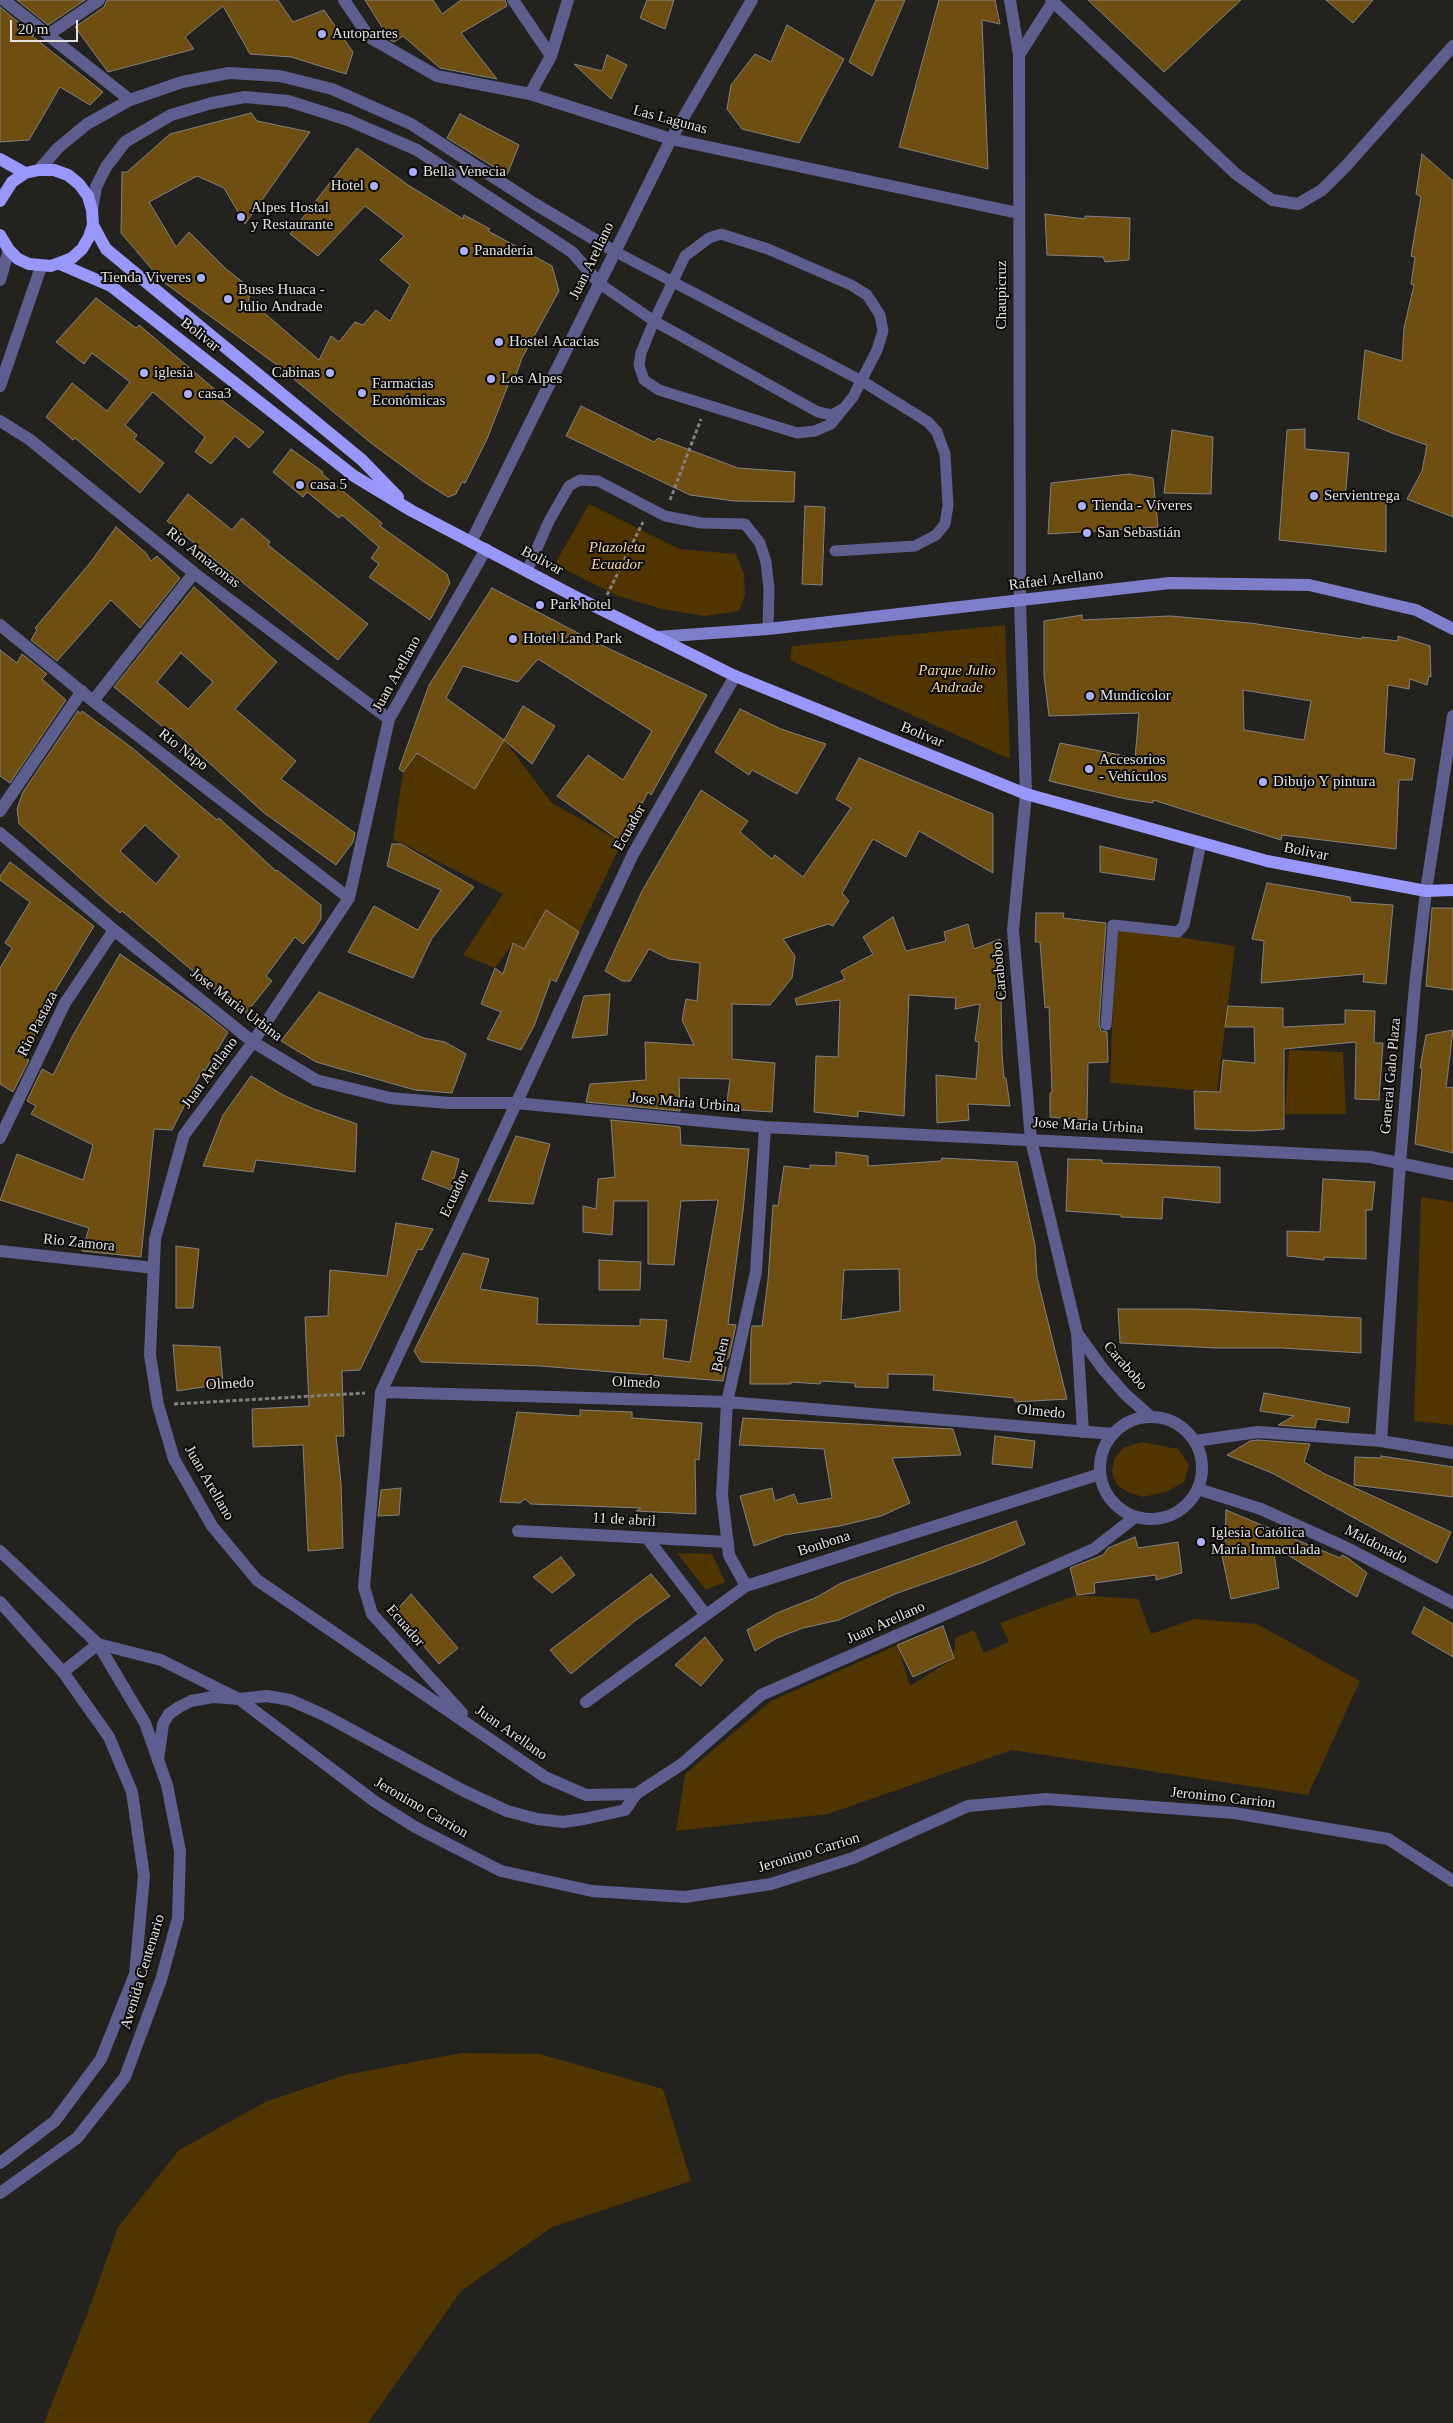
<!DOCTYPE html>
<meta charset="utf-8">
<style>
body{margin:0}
#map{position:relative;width:1453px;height:2423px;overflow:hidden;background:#23221f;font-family:"Times New Roman",serif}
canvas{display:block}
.scale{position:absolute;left:10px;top:20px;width:68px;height:22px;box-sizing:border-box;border:2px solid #e3e2e0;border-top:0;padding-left:6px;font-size:15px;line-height:18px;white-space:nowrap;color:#e3e2e0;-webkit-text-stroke:4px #0c0b0a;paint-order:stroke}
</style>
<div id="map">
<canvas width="1453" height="2423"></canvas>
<div class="scale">20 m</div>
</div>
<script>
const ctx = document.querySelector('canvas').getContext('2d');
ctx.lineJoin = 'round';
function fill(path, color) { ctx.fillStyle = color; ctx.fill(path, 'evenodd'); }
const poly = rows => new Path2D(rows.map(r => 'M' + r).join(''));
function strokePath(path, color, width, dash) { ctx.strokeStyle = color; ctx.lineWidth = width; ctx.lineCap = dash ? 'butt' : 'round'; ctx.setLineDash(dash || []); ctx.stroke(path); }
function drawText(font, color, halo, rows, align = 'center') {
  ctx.font = font + ' "Times New Roman",serif'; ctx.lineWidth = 4; ctx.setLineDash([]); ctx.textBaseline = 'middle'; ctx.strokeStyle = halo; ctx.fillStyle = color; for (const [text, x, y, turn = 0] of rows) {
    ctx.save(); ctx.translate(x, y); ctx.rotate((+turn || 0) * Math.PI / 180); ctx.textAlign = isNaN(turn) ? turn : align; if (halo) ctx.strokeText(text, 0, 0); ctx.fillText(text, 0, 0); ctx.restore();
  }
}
const green = poly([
 [589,504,679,549,736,554,744,574,745,595,739,611,705,616,666,610,618,596,555,564],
 [1005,625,1010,759,790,660,792,646],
 [504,740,552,803,622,842,579,932,546,910,524,949,513,943,495,968,463,955,503,894,393,839,407,746,475,789],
 [1116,927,1235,946,1217,1092,1110,1083],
 [1289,1050,1343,1052,1346,1114,1285,1114],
 [1421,1197,1453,1202,1453,1425,1414,1421],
 [1141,1442,1178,1449,1189,1465,1184,1482,1166,1492,1143,1497,1128,1492,1117,1485,1112,1472,1114,1459,1123,1448],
 [677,1553,712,1554,725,1582,706,1590],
 [1077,1595,1138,1599,1151,1634,1194,1619,1257,1624,1360,1681,1308,1795,1012,1750,828,1814,676,1831,685,1774,771,1701,897,1645,910,1686,954,1658,955,1638,974,1630,984,1653,1009,1642,1000,1623],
 [462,2053,540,2054,663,2089,691,2181,552,2227,461,2291,368,2423,44,2423,88,2312,118,2227,179,2150,265,2102,345,2075]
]);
const building = poly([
 [17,0,85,0,48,25,17,0],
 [107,0,278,0,293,22,324,10,353,52,346,74,291,57,250,54,223,6,185,37,194,49,108,72,75,27,104,7,107,0],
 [365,0,433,0,442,14,461,0,505,0,507,6,461,33,497,79,440,68,403,36,394,42,390,40,365,0],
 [647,0,674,0,665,29,640,18,647,0],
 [876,0,905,0,872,76,849,62,876,0],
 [939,0,995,0,1000,24,982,20,988,169,899,147,939,0],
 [1088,0,1241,0,1164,72,1088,0],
 [1326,0,1373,0,1353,23,1326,0],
 [0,7,34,35,32,36,103,92,90,105,60,87,29,140,0,142,0,7],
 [787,25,844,59,799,143,742,129,727,109,731,85,755,54,771,62,787,25],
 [607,55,627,65,611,99,574,64,602,71,607,55],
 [251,113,257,121,310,132,245,224,224,188,197,176,149,202,176,247,189,232,226,269,254,291,248,299,319,360,331,336,339,342,355,322,363,325,376,310,390,321,410,285,380,260,404,236,365,206,318,256,290,234,357,148,408,185,463,219,464,215,490,229,488,231,552,266,559,291,522,358,514,381,510,380,487,439,465,483,462,482,456,494,448,497,424,482,371,443,277,365,162,281,121,233,122,172,127,172,170,134,251,113],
 [460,114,519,145,507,175,447,138,460,114],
 [1422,154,1453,181,1453,517,1407,499,1422,471,1427,445,1392,433,1358,419,1365,350,1402,361,1404,328,1414,285,1411,284,1415,257,1411,256,1421,197,1416,194,1422,154],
 [1045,214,1085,219,1085,216,1130,218,1129,260,1105,262,1103,257,1047,255,1045,214],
 [96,298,136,328,139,325,218,392,215,395,264,432,249,448,235,436,211,464,195,452,205,437,153,392,125,425,137,435,134,439,164,463,140,493,75,438,73,440,46,417,72,383,107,411,130,382,92,353,84,364,56,342,96,298],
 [581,406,654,442,658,438,738,468,795,472,794,502,734,501,690,495,566,436,581,406],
 [1305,429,1305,449,1349,453,1345,500,1386,495,1386,552,1279,540,1287,430,1305,429],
 [1172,430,1213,437,1211,494,1164,493,1172,430],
 [291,449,323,472,322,474,382,523,380,526,447,574,450,583,430,620,369,577,379,564,371,558,379,547,342,515,339,518,307,492,303,497,273,472,291,449],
 [1129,474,1153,478,1158,527,1048,534,1051,483,1129,474],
 [188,494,232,530,242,518,270,542,268,545,368,624,338,660,167,521,188,494],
 [805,506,825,507,822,585,802,584,805,506],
 [116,527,146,553,151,561,157,556,180,578,140,628,111,600,57,661,31,640,37,630,35,628,90,563,116,527],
 [194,587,277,662,235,709,296,761,281,779,355,833,353,842,336,865,263,812,171,728,168,731,114,687,194,587],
 [181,653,213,682,188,709,157,682,181,653],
 [492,588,597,643,707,695,651,795,648,792,622,842,557,796,588,755,623,780,652,731,538,659,518,682,463,666,446,698,504,740,475,789,417,753,403,772,399,769,429,685,492,588],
 [1082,615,1082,620,1170,616,1250,623,1362,639,1362,637,1398,641,1398,636,1430,646,1431,677,1429,676,1427,685,1410,679,1409,689,1388,685,1384,753,1415,759,1412,780,1399,780,1396,849,1282,835,1281,840,1153,800,1153,803,1126,799,1049,781,1060,743,1135,758,1139,713,1049,716,1044,676,1044,621,1082,615],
 [1243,690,1311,701,1304,740,1244,730,1243,690],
 [0,650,17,663,22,654,47,674,42,679,66,700,10,783,0,776,0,650],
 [523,706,555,726,532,764,504,740,523,706],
 [740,709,781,729,826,744,797,794,752,770,749,775,715,752,740,709],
 [78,711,80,714,82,711,131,747,217,820,219,818,276,871,277,870,321,905,321,919,313,932,303,944,295,937,266,976,272,981,246,1013,242,1009,240,1011,122,911,120,913,108,903,19,824,17,809,23,792,78,711],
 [145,825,179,856,156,884,120,851,145,825],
 [859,758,993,814,993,873,919,831,906,857,873,839,842,893,849,901,833,926,828,924,783,939,795,956,792,978,770,1005,732,1004,732,1059,775,1063,772,1112,726,1109,730,1079,679,1078,680,1111,586,1102,590,1084,646,1080,645,1042,694,1045,682,1020,686,999,697,1001,700,963,669,959,649,949,630,981,622,981,605,971,642,891,701,790,748,821,740,832,772,859,775,855,803,877,851,808,836,799,859,758],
 [392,844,401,844,474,887,432,938,413,978,348,952,374,906,418,930,441,890,387,866,392,844],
 [1100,846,1157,859,1154,880,1100,872,1100,846],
 [10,862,94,926,40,1016,44,1018,23,1057,29,1060,13,1092,0,1084,0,968,12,948,5,943,30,902,0,880,0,876,10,862],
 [1267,883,1350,897,1351,902,1393,905,1386,984,1363,982,1364,974,1261,983,1264,941,1252,939,1267,883],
 [1432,908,1453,908,1453,990,1426,986,1432,908],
 [546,910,579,932,556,982,551,979,534,1026,521,1050,487,1039,501,1012,481,1004,495,968,503,974,513,943,524,949,546,910],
 [1036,913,1064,913,1063,918,1106,923,1099,1024,1101,1031,1107,1032,1108,1062,1088,1063,1087,1120,1050,1117,1050,1093,1052,1093,1049,1007,1045,1008,1040,942,1035,942,1036,913],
 [893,917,906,951,946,941,944,932,968,924,974,949,1000,939,1002,1053,1004,1078,1006,1078,1010,1106,968,1104,969,1120,937,1123,936,1075,976,1079,979,1042,975,1041,980,1004,955,1009,956,998,909,995,904,1116,858,1111,858,1117,814,1112,816,1056,838,1057,840,1000,797,1005,795,999,845,979,841,971,873,954,863,937,893,917],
 [120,954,199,1009,228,1032,205,1071,203,1069,172,1130,154,1129,141,1257,82,1251,89,1228,0,1200,17,1154,83,1180,93,1145,31,1114,36,1106,27,1101,42,1069,53,1075,72,1037,120,954],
 [319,992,424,1038,445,1042,466,1054,452,1093,415,1090,316,1062,281,1041,319,992],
 [610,994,607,1035,572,1038,584,996,610,994],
 [1228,1006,1283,1008,1283,1027,1345,1024,1345,1010,1375,1011,1374,1043,1383,1043,1379,1100,1355,1099,1356,1042,1284,1049,1284,1129,1252,1131,1195,1129,1194,1091,1220,1092,1223,1060,1255,1063,1254,1027,1225,1027,1228,1006],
 [1453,1030,1446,1088,1453,1087,1453,1153,1415,1144,1422,1068,1420,1068,1426,1035,1453,1030],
 [251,1076,283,1095,314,1109,357,1124,355,1172,256,1160,253,1172,203,1166,223,1115,251,1076],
 [611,1120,680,1127,681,1145,749,1149,743,1211,728,1324,736,1325,729,1357,721,1367,726,1367,723,1381,540,1366,421,1362,414,1351,463,1253,489,1259,480,1289,538,1298,537,1324,640,1326,640,1319,667,1320,663,1358,690,1362,718,1200,681,1201,674,1265,648,1264,648,1201,614,1201,612,1235,583,1232,583,1206,596,1209,598,1179,615,1177,611,1120],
 [516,1136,550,1144,533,1204,488,1201,516,1136],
 [432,1151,459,1159,451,1190,422,1179,432,1151],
 [836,1152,868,1156,868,1166,941,1161,942,1158,1017,1162,1035,1245,1037,1277,1067,1399,1015,1402,1014,1398,933,1390,934,1375,888,1374,888,1388,855,1387,855,1383,821,1381,820,1384,791,1382,791,1384,750,1384,751,1333,752,1326,762,1326,768,1280,773,1205,778,1206,784,1166,810,1169,810,1165,836,1166,836,1152],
 [899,1269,900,1311,841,1320,844,1270,899,1269],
 [1068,1159,1102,1160,1102,1163,1220,1167,1220,1203,1163,1197,1162,1219,1121,1217,1121,1215,1066,1211,1068,1159],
 [1323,1179,1375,1182,1372,1210,1366,1210,1366,1259,1324,1257,1324,1260,1287,1256,1287,1231,1320,1232,1323,1179],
 [396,1223,433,1229,422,1250,418,1249,360,1370,342,1371,344,1436,336,1436,341,1483,343,1548,308,1551,303,1445,253,1447,252,1409,309,1406,305,1317,328,1316,330,1270,387,1276,396,1223],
 [176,1246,199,1249,193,1308,176,1308,176,1246],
 [599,1260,641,1262,640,1290,599,1290,599,1260],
 [1118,1309,1195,1309,1361,1318,1361,1353,1282,1348,1216,1348,1120,1343,1118,1309],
 [173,1345,220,1347,223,1384,177,1391,173,1345],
 [1264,1393,1350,1408,1348,1423,1317,1419,1315,1428,1278,1425,1294,1416,1260,1411,1264,1393],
 [580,1410,632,1412,632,1418,702,1423,699,1460,695,1459,696,1514,636,1511,641,1508,531,1504,525,1499,520,1503,500,1502,517,1412,580,1416,580,1410],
 [743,1418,953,1429,961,1455,892,1458,910,1503,881,1516,840,1526,784,1535,754,1546,740,1496,772,1488,775,1501,794,1494,798,1504,832,1498,824,1449,739,1445,743,1418],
 [995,1436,1035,1441,1032,1468,992,1464,995,1436],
 [1258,1440,1310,1444,1304,1462,1325,1474,1451,1532,1437,1563,1272,1473,1227,1455,1250,1441,1258,1440],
 [1381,1456,1453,1467,1453,1497,1354,1485,1355,1457,1381,1458,1381,1456],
 [401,1488,399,1515,378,1516,381,1490,401,1488],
 [1226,1510,1340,1558,1342,1555,1348,1558,1367,1573,1357,1597,1273,1546,1279,1588,1231,1599,1220,1546,1225,1546,1226,1510],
 [1016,1521,1025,1544,982,1563,895,1594,839,1620,803,1628,777,1638,755,1651,747,1630,777,1613,817,1597,841,1583,1016,1521],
 [1135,1537,1138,1548,1178,1542,1182,1573,1156,1580,1156,1575,1094,1583,1095,1593,1077,1595,1070,1568,1103,1555,1108,1548,1135,1537],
 [561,1557,575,1575,552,1593,533,1577,561,1557],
 [651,1574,670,1596,636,1620,571,1674,550,1650,651,1574],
 [411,1594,458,1648,439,1664,395,1612,411,1594],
 [1424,1607,1453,1624,1453,1657,1412,1633,1424,1607],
 [943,1626,954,1658,913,1677,897,1645,943,1626],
 [705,1637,723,1660,701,1686,675,1665,705,1637]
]);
const path = poly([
 [670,500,701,419],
 [607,595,643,522],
 [174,1404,365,1393]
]);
const service = poly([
 [614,251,862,381,928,422,937,432,945,454,948,505,945,524,936,535,915,546,835,551],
 [600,284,654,321,818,412,832,415,844,408,853,397,877,350,883,331,880,315,867,295,851,285,768,249,721,234,709,238,685,256,654,321,641,353,639,365,644,380,659,390,797,433,815,431,831,424,844,408],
 [527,571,549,521,569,486,580,480,598,481,665,516,701,523,745,524,760,543,766,562,769,588,768,629],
 [1106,1025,1113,925,1178,932,1184,925,1201,843]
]);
const minor = poly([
 [4,0,130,100],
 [344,0,369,37,437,76,530,94,671,139,1018,213],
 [513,0,551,56],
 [1010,0,1019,55],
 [1051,0,1236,174,1272,200,1298,204,1322,190,1346,166,1453,46],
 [1054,0,1019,55,1020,601,1026,794,1013,930,1031,1140,1077,1333,1083,1432],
 [48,35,99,0],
 [530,94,551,56,568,0],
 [39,170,58,148,87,124,130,100,182,82,229,73,280,76,332,89,411,124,535,204,614,251],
 [92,210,96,187,106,167,125,142,171,115,212,103,245,97,288,101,348,120,417,150,572,252,600,284],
 [0,421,29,439,194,573,389,719],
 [471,542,671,139,752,0],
 [486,549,389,719,349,898,253,1042,184,1135,155,1239,150,1355,158,1405,174,1459,212,1526,257,1580,545,1777,586,1795,636,1794,682,1764,761,1695,1094,1549,1135,1517],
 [0,625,93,701,349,898],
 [93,701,194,573],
 [0,811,82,691],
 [0,833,114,930,253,1042,316,1080,390,1098,449,1103,516,1103,765,1127,1370,1157,1453,1174],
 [0,1138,65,1003,114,930],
 [0,1251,154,1268],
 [1077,1333,1103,1369,1125,1394,1151,1417],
 [381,1392,727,1402,1113,1434],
 '1100 1468a51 51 0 1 1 102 0a51 51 0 1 1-102 0Z',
 [1195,1441,1258,1432,1381,1441,1453,1453],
 [1381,1441,1400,1163,1415,985,1426,891,1453,716],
 [1198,1489,1261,1509,1347,1548,1453,1603],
 [518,1531,728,1542],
 [647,1538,706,1615],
 [746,1586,729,1555,722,1495,727,1402,756,1272,765,1127],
 [98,1644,161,1660,239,1699,374,1801,415,1827,501,1871,592,1891,685,1897,771,1884,853,1858,968,1806,1046,1799,1234,1813,1388,1839,1453,1881],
 [586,1702,746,1586,1100,1474],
 [462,1713,372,1614,364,1587,381,1392,633,854,735,676],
 [158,1760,163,1724,169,1714,179,1707,191,1701,213,1697,239,1699,267,1696,290,1700,324,1715,464,1791,507,1811,537,1819,563,1822,584,1819,625,1810,636,1794]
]);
const tertiary = poly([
 [0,280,9,250],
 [0,386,41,267],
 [0,1551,98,1644,145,1723,167,1785,180,1851,178,1918,161,1980,125,2077,77,2138,0,2193],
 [0,1602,63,1672,109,1737,132,1792,144,1876,135,1974,101,2059,55,2121,0,2163],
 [63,1672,98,1644]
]);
const secondary = poly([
 [657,637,768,629,1170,583,1309,585,1416,610,1453,629]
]);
const primary = poly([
 [0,159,25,173],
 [0,201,12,182,25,173,39,170,54,170,68,175,79,184,88,196,92,210,93,225,89,237,82,249,72,258,51,266,29,264,18,259,9,250,0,235],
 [93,225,106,249,362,460,398,497],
 [60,264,111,286,354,476,412,511,572,595,735,676,1026,794,1267,861,1426,891,1453,890]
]);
const markers = [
 [322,34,5,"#acaffb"],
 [413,172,5,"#acaffb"],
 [374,186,5,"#acaffb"],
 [241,217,5,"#acaffb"],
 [464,251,5,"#acaffb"],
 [201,278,5,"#acaffb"],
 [228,299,5,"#acaffb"],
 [499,342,5,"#acaffb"],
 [144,373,5,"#acaffb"],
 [330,373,5,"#acaffb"],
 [491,379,5,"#acaffb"],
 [362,393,5,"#acaffb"],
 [188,394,5,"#acaffb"],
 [300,485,5,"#acaffb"],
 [1314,496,5,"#acaffb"],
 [1082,506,5,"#acaffb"],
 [1087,533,5,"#acaffb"],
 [540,605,5,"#acaffb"],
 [513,639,5,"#acaffb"],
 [1090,696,5,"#acaffb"],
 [1089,769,5,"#acaffb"],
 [1263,782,5,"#acaffb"],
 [1201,1542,5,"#acaffb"]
];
const poiNames = [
 ["Autopartes",332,34],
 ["Bella Venecia",423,172],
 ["Hotel",364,186,"right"],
 ["Alpes Hostal",251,208],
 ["y Restaurante",251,225],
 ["Panadería",474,251],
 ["Tienda Viveres",191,278,"right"],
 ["Buses Huaca -",238,290],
 ["Julio Andrade",238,307],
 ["Hostel Acacias",509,342],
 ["iglesia",154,373],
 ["Cabinas",320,373,"right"],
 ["Los Alpes",501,379],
 ["Farmacias",372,384],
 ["Económicas",372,401],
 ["casa3",198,394],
 ["casa 5",310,485],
 ["Servientrega",1324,496],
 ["Tienda - Víveres",1092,506],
 ["San Sebastián",1097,533],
 ["Park hotel",550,605],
 ["Hotel Land Park",523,639],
 ["Mundicolor",1100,696],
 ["Accesorios",1099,760],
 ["- Vehículos",1099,777],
 ["Dibujo Y pintura",1273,782],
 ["Iglesia Católica",1211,1533],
 ["María Inmaculada",1211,1550]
];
const streetNames = [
 ["Las Lagunas",670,120,15],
 ["Juan Arellano",592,261,-64],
 ["Chaupicruz",1002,295,-90],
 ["Bolivar",200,335,38],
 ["Rio Amazonas",203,558,38],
 ["Bolivar",542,561,28],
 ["Rafael Arellano",1056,580,-7],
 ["Juan Arellano",397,674,-61],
 ["Bolivar",922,735,22],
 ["Rio Napo",183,750,38],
 ["Ecuador",630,828,-61],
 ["Bolivar",1306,852,11],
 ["Carabobo",1000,971,-95],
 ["Jose Maria Urbina",236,1005,37],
 ["Rio Pastaza",38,1024,-63],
 ["Juan Arellano",210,1073,-54],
 ["General Galo Plaza",1391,1076,-85],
 ["Jose Maria Urbina",685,1103,5],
 ["Jose Maria Urbina",1088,1126,3],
 ["Ecuador",455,1194,-65],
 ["Rio Zamora",79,1243,6],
 ["Belen",721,1355,-77],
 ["Carabobo",1125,1366,49],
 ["Olmedo",636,1383,2],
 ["Olmedo",230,1384,-3],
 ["Olmedo",1041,1412,5],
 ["Juan Arellano",209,1483,60],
 ["11 de abril",624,1520,3],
 ["Bonbona",824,1544,-18],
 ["Maldonado",1376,1545,27],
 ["Juan Arellano",886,1623,-24],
 ["Ecuador",405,1626,49],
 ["Juan Arellano",511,1733,35],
 ["Jeronimo Carrion",1223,1798,6],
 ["Jeronimo Carrion",421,1808,30],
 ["Jeronimo Carrion",809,1853,-17],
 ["Avenida Centenario",143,1972,-73]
];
const parkNames = [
 ["Plazoleta",617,548],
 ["Ecuador",617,565],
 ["Parque Julio",957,671],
 ["Andrade",957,688]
];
fill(green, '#503500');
fill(building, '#6f4f11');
strokePath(building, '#83817d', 1);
strokePath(path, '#82817e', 3, [4, 2.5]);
strokePath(service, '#5d5e8d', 11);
strokePath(minor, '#5d5e8d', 12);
strokePath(tertiary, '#5d5e8d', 12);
strokePath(secondary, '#7e7fcb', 12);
strokePath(primary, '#9898fb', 12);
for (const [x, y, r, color] of markers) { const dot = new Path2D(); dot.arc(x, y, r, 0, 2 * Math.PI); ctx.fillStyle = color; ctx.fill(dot); strokePath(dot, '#0c0b0a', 2); }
drawText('15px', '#e3e2e0', '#0c0b0a', poiNames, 'left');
drawText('15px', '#e3e2e0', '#0c0b0a', streetNames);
drawText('italic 15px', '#f7d39b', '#0c0b0a', parkNames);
</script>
